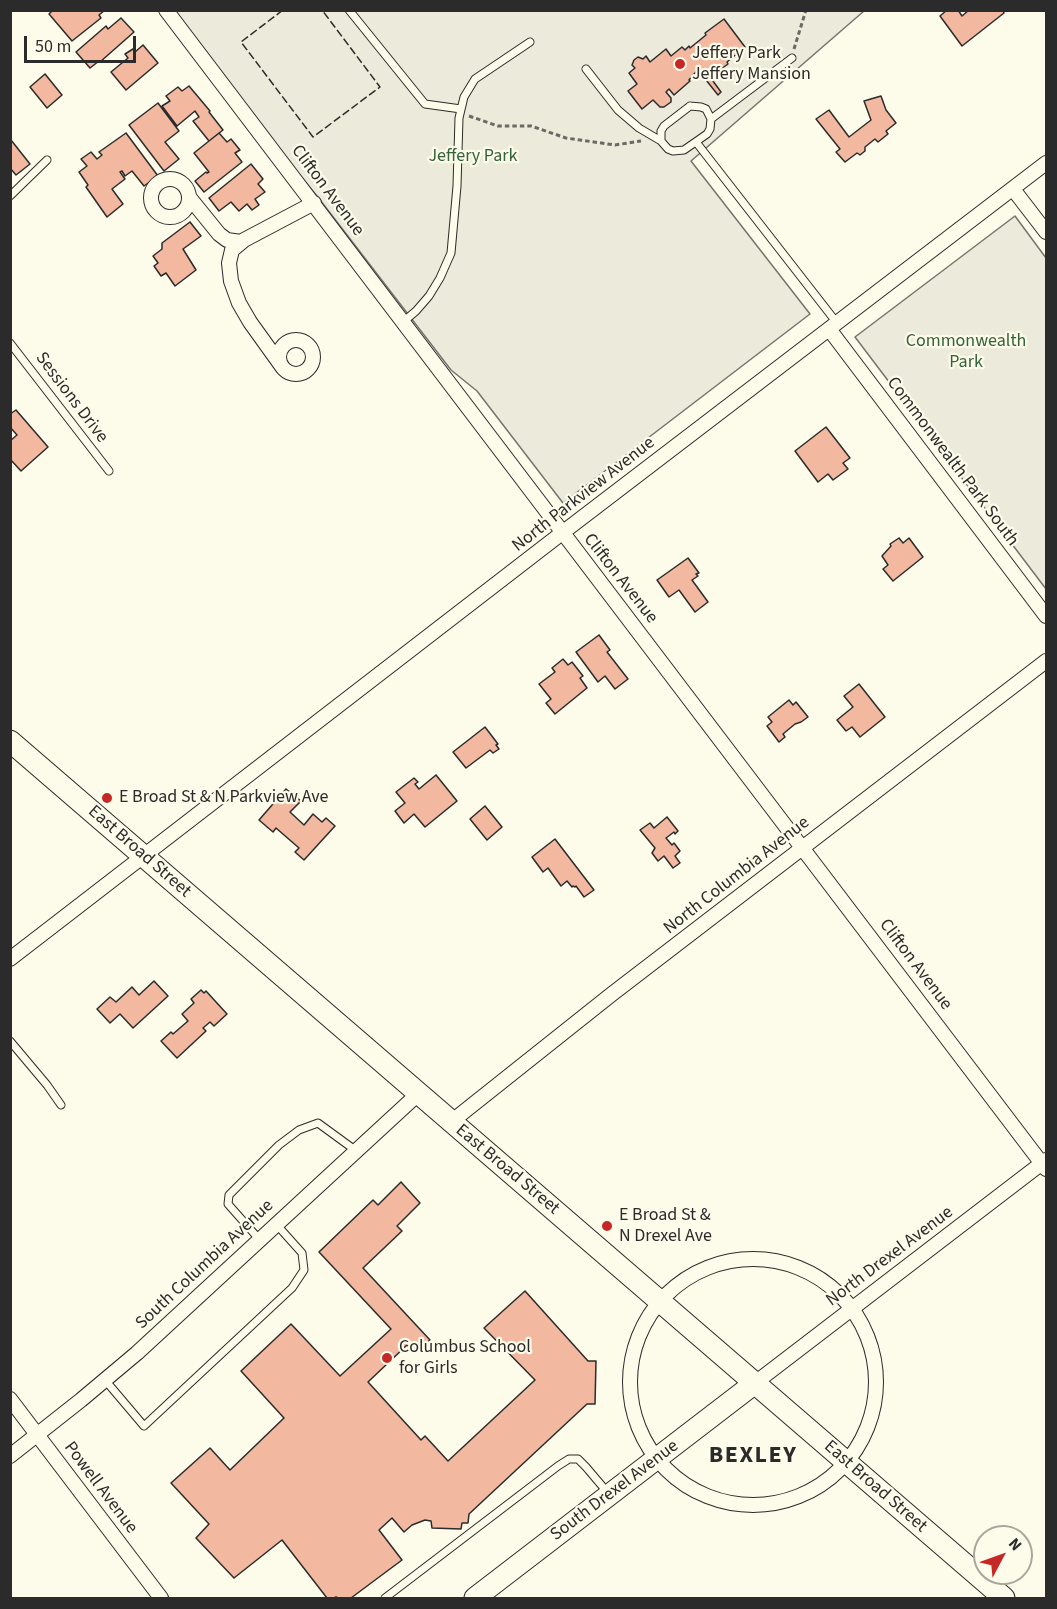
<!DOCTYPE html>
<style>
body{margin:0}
#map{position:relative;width:1057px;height:1609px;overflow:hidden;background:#fdfbea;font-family:"Source Sans 3",sans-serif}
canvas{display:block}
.frame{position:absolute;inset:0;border:12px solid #2b2b2b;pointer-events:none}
.north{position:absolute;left:973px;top:1525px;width:60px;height:60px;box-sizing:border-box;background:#fdfbea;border:2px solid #a9a89e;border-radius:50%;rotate:49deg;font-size:16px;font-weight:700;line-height:24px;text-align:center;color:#2b2b2b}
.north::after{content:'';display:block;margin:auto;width:21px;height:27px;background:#c62828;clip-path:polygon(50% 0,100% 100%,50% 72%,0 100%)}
.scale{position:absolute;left:24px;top:36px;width:112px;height:27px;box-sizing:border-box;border:3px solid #2b2b2b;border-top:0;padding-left:8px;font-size:18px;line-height:21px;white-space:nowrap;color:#2b2b2b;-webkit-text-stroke:4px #fdfbea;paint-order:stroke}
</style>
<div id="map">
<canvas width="1057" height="1609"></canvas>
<div class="frame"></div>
<div class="north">N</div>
<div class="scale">50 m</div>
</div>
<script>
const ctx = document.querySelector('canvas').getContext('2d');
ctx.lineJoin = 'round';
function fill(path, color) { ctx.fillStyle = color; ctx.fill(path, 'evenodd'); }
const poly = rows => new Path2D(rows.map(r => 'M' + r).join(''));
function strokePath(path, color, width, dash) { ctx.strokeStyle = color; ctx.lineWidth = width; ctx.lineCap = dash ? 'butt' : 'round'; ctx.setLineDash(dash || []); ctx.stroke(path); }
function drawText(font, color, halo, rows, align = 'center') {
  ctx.font = font + ' "Source Sans 3",sans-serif'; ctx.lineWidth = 4.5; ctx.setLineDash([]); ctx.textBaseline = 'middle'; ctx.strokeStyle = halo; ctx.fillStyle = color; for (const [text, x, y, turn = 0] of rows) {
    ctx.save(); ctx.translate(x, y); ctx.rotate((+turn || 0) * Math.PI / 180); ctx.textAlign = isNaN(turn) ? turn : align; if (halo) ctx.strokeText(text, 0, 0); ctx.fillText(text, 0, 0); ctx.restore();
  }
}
const green = poly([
 [170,11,864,11,691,161,810,314,563,503,477,391,451,370,317,196,195,48,170,11],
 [1015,216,1046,258,1046,589,855,337,1015,216]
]);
const building = poly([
 [53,10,105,10,99,15,101,18,72,41,49,14,53,10],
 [947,10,958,10,962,16,969,10,1003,10,1004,13,962,46,940,16,947,10],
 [121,18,134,32,100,62,99,61,90,68,76,52,106,26,108,29,121,18],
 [724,19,745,47,727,62,728,64,710,77,721,92,718,95,698,70,692,76,689,80,690,81,674,95,669,89,666,92,671,98,671,102,664,107,660,107,653,100,642,109,628,91,637,84,629,73,635,68,632,65,634,60,638,57,643,59,646,56,650,62,666,49,671,56,682,47,685,50,689,46,690,48,706,35,705,33,724,19],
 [143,45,158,63,126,90,111,72,128,58,125,54,133,49,135,52,143,45],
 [45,74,62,95,47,108,30,87,45,74],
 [189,86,210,111,209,112,223,130,209,141,193,121,199,117,195,111,177,126,162,106,170,101,166,96,178,87,182,91,189,86],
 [881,96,886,110,896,123,886,131,888,134,878,142,875,139,865,147,865,151,860,155,857,153,845,162,836,152,840,149,816,119,829,110,849,137,871,120,864,101,881,96],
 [158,103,179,131,165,142,179,159,164,171,129,125,158,103],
 [126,133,158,176,144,186,132,171,125,176,122,171,120,172,125,179,112,189,123,204,107,217,86,187,88,185,79,172,87,166,81,159,91,152,97,159,102,155,99,152,126,133],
 [219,133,227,142,231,139,240,150,235,153,242,162,204,192,195,181,206,172,207,173,209,172,194,153,219,133],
 [11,140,30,164,16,175,10,168,11,140],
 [251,164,263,179,258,184,265,192,255,199,259,205,252,210,247,204,239,211,231,202,219,211,209,198,251,164],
 [190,222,201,236,183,249,196,270,175,286,166,273,161,276,154,266,158,263,153,256,162,249,162,243,190,222],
 [16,410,48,447,21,471,10,459,10,441,17,435,10,427,10,414,16,410],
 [826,427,850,458,843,463,848,469,833,480,828,474,818,482,795,451,826,427],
 [899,538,903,543,909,538,923,557,893,581,883,569,888,565,882,556,891,546,890,544,899,538],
 [688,558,699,573,696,574,698,576,692,580,708,602,695,612,679,590,669,597,657,580,688,558],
 [599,635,610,650,607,652,628,679,615,689,605,676,598,682,576,652,599,635],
 [563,659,568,665,572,662,583,676,580,678,587,688,555,714,546,703,551,699,539,684,555,672,552,668,563,659],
 [859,684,885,717,860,737,852,727,846,731,837,720,853,707,844,696,859,684],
 [789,700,793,705,796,702,808,717,801,722,795,724,783,734,785,737,779,742,767,726,772,722,768,717,789,700],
 [485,727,498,744,496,745,499,749,493,753,490,750,466,768,453,752,485,727],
 [436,775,457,801,425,827,414,814,404,823,395,811,405,803,396,792,414,778,418,782,415,784,419,789,436,775],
 [286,789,301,801,290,812,304,825,313,814,322,822,326,818,335,826,304,860,295,852,299,848,276,828,273,832,259,820,286,789],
 [485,806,502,827,487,840,470,819,485,806],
 [667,817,678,831,675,834,674,832,666,838,672,845,674,843,680,851,675,856,680,863,673,868,664,856,658,861,652,853,655,848,640,830,650,823,654,828,667,817],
 [555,839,594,890,584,897,576,886,575,887,573,886,572,887,567,881,561,886,548,868,543,872,532,857,555,839],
 [154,981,168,996,133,1028,120,1014,110,1023,97,1009,110,997,116,1002,132,987,139,995,154,981],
 [201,990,204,993,206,991,227,1014,214,1026,210,1022,203,1028,206,1031,177,1058,161,1041,171,1032,173,1034,188,1021,182,1014,194,1003,191,999,201,990],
 [401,1182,420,1203,397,1226,402,1231,363,1268,430,1340,415,1352,407,1345,368,1382,421,1440,425,1436,448,1461,535,1380,484,1328,525,1291,588,1361,596,1361,595,1404,587,1404,469,1514,468,1523,462,1523,461,1529,432,1528,431,1521,425,1520,412,1525,404,1532,392,1518,379,1530,402,1560,351,1598,338,1598,336,1597,334,1598,327,1598,282,1540,234,1578,196,1538,209,1524,171,1483,210,1448,230,1470,284,1418,241,1371,291,1324,340,1376,391,1329,319,1252,373,1200,378,1205,401,1182]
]);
const path = poly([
 [794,49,806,10],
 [469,116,498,126,531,126,566,138,615,145,641,141]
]);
const lane = poly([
 [349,10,425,104,461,109],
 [586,69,618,110,639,128,661,141],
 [690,106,701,107,706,109,711,119,710,129,707,134,684,150,673,151,668,149,661,141,661,131,664,126,690,106],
 [711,119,792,58],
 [696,142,837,323],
 [10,196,47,160],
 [403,322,416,311,429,296,440,278,451,253,457,186,459,118,464,97,475,79,530,42],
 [10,343,109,471],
 [10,1041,47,1085,61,1105],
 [259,1239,228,1204,229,1195,279,1145,299,1130,318,1123,355,1150],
 [105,1380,144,1426,292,1288,304,1270,302,1253,276,1224],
 [385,1598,558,1466,569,1459,578,1459,586,1467,608,1493]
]);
const street = poly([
 [166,10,1046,1169],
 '151 198a19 19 0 1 1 38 0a19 19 0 1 1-38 0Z',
 [1013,189,1046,232],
 [189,197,219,234,227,240,241,242],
 [829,329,1046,616],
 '279 357a17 17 0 1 1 34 0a17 17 0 1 1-34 0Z',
 [283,368,250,322,239,303,231,281,229,263,232,250,244,240,314,203],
 [10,959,562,533,1046,163],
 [451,1122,612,994,1046,661],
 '630 1382a123 123 0 1 1 246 0a123 123 0 1 1-246 0Z',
 [755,1383,1046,1160],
 [10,1399,161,1598],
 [10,1456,81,1400,137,1353,418,1094]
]);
const primary = poly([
 [10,741,1004,1598],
 [475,1598,755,1383]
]);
const fence = poly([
 [283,10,241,42,313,137,380,87,322,10]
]);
const markers = [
 [680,64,6,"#c62828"],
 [107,798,6,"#c62828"],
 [607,1226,6,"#c62828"],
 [387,1358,6,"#c62828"]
];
const poiNames = [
 ["Jeffery Park",692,54],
 ["Jeffery Mansion",692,75],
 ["E Broad St & N Parkview Ave",119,798],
 ["E Broad St &",619,1216],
 ["N Drexel Ave",619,1237],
 ["Columbus School",399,1348],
 ["for Girls",399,1369]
];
const parkNames = [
 ["Jeffery Park",473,157],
 ["Commonwealth",966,342],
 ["Park",966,363]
];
const streetNames = [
 ["Clifton Avenue",327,191,53],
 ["Sessions Drive",71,398,53],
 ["Commonwealth Park South",952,462,53],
 ["North Parkview Avenue",584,495,-38],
 ["Clifton Avenue",620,579,52],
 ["East Broad Street",139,852,41],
 ["North Columbia Avenue",737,876,-38],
 ["Clifton Avenue",915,965,53],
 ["East Broad Street",507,1170,40],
 ["North Drexel Avenue",890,1257,-37],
 ["South Columbia Avenue",205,1265,-43],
 ["East Broad Street",875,1487,41],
 ["Powell Avenue",100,1488,53],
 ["South Drexel Avenue",615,1491,-37]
];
const districtNames = [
 ["BEXLEY",753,1457]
];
fill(green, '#ecebdb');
strokePath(green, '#74746e', 1.5);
fill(building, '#f2b8a0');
strokePath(building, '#2b2b2b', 1.5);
strokePath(lane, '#2b2b2b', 9);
strokePath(street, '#2b2b2b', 16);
strokePath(primary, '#2b2b2b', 23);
strokePath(path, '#6a6964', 3, [4.5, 3]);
strokePath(lane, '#fdfbea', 7);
strokePath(street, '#fdfbea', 14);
strokePath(primary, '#fdfbea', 21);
strokePath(fence, '#2b2b2b', 1.5, [8, 3]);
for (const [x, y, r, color] of markers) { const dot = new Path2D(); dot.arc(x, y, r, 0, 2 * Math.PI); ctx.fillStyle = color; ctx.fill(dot); strokePath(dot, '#fdfbea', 2); }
drawText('18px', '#2b2b2b', '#fdfbea', poiNames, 'left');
drawText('18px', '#34623c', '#fdfbea', parkNames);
drawText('18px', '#2b2b2b', '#fdfbea', streetNames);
ctx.letterSpacing = '1.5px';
drawText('bold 24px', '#2b2b2b', '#fdfbea', districtNames);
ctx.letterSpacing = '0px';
</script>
